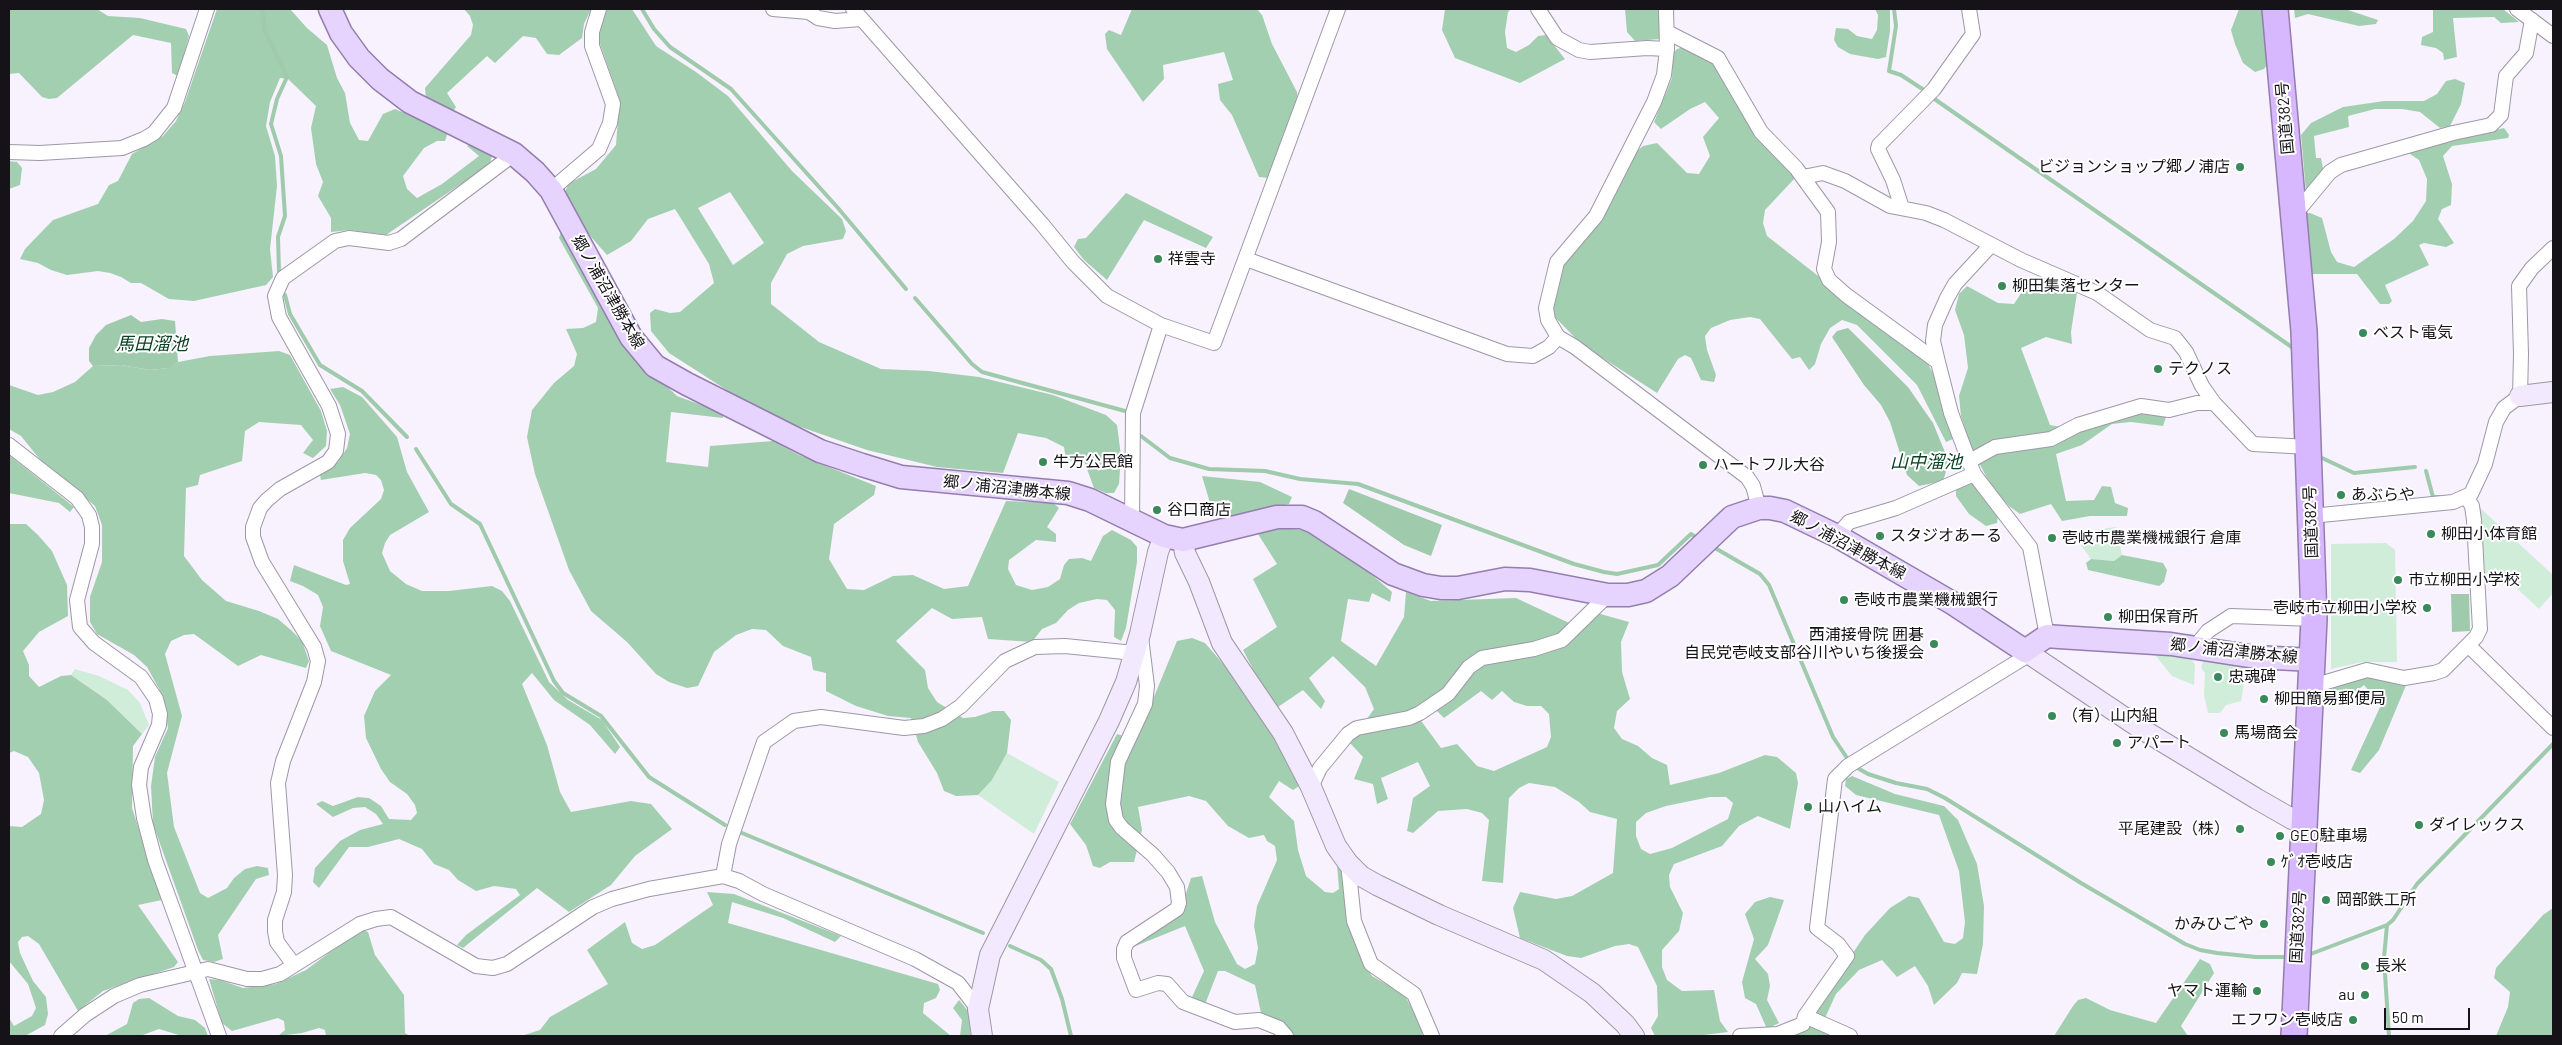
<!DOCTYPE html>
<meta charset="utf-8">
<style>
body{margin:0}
#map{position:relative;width:2562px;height:1045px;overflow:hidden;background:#f7f2fe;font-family:Barlow,sans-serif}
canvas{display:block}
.frame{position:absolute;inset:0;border:10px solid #161318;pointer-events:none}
.scale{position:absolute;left:2384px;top:1008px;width:86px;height:22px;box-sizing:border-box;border:2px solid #161318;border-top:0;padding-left:6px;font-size:15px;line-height:18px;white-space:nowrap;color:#161318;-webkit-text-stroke:4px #fff;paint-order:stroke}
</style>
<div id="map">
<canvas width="2562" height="1045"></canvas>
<div class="frame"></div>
<div class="scale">50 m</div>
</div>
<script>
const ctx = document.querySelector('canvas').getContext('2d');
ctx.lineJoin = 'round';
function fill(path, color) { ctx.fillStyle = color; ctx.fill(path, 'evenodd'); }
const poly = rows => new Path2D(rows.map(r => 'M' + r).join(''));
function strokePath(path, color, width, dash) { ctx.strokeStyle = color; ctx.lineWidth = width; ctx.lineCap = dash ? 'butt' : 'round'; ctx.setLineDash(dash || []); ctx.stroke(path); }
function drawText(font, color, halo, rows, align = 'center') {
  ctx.font = font + ' Barlow,"Noto Sans JP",sans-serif'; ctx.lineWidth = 4; ctx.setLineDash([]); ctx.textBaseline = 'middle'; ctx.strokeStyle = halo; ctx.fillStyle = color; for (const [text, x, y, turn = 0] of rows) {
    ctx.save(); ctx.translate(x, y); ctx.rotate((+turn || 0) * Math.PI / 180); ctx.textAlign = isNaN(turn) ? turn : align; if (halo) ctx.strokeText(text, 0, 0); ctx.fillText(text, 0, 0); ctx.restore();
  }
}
const green = poly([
 [2479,507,2553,575,2553,593,2539,609,2495,568,2486,582],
 [2116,527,2122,555,2114,561,2091,559,2072,533],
 [2386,543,2395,550,2397,662,2362,662,2331,669,2331,544],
 [2156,646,2186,650,2195,665,2194,685,2172,676,2156,656],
 [2204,659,2247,666,2241,701,2226,705,2220,713,2208,713,2204,695,2205,673,2201,668],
 [75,669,99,676,128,690,140,703,149,725,142,734,107,700,71,675],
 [1007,753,1059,782,1034,834,978,795,992,780]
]);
const forest = poly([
 [9,9,97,9,108,16,140,18,186,29,189,36,178,76,172,73,171,43,133,35,57,98,49,99,42,97,19,73,9,74],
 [217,9,290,9,307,28,327,45,337,78,345,93,350,123,359,140,368,141,383,114,395,109,448,132,445,141,437,141,424,148,403,176,407,189,417,198,442,184,479,156,467,146,471,143,492,155,490,164,386,235,350,230,331,232,331,218,318,196,323,182,316,164,311,128,316,106,288,79,280,78,270,102,266,126,275,156,277,186,270,249,273,277,266,285,194,301,169,299,141,283,131,283,121,277,110,273,98,271,67,275,51,270,38,263,20,259,25,249,53,220,98,204,109,185,118,181,132,154,163,136,176,121,185,102],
 [464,9,591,9,584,24,582,38,559,55,547,54,536,38,523,36,495,63,487,56,447,93,456,107,452,113,426,100,425,88,471,35,473,25,470,16],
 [605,9,632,9,656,46,696,72,728,96,792,171,842,219,846,231,843,239,803,246,787,254,771,283,771,304,819,342,881,369,929,371,979,377,1053,395,1106,415,1117,425,1121,456,1119,484,1114,493,1106,493,1094,488,1084,461,1066,460,1064,447,1046,438,1018,433,1003,473,937,467,867,450,789,423,750,405,669,353,651,331,650,313,655,309,670,313,680,312,714,283,709,264,680,217,675,209,648,219,631,241,607,255,578,222,565,193,568,184,596,169,616,145,619,106,617,92,599,41,600,25],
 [730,192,764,243,733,265,698,208],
 [1132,9,1257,9,1262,15,1272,44,1297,92,1298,104,1269,178,1259,177,1232,115,1220,100,1218,84,1233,80,1224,52,1163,65,1164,79,1143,102,1107,49,1105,34,1109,30,1121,35],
 [1445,9,1511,9,1508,12,1505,32,1507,48,1516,52,1529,45,1538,36,1546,35,1565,59,1520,83,1455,58,1442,30],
 [1625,9,1661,9,1660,39,1635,41,1627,32],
 [1875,9,1890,10,1890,31,1886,57,1878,59,1850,54,1838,47,1834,40,1836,28,1848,29,1857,36,1872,39,1877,30,1878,15],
 [2239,9,2265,9,2269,62,2264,69,2255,72,2243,63,2235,44,2231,30],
 [2294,9,2345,9,2378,20,2376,24,2359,26,2308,14,2295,18],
 [2433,9,2503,9,2519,22,2501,23,2494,17,2453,18,2457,57,2444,60,2443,53,2436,48,2421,45,2422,37,2433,32],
 [1684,47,1707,58,1720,69,1795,178,1765,210,1763,223,1767,236,1926,360,1937,381,1953,439,1946,442,1917,385,1857,325,1842,320,1830,328,1821,344,1815,364,1809,370,1800,357,1792,359,1760,319,1750,317,1730,320,1711,328,1705,336,1707,350,1716,375,1714,382,1701,380,1691,358,1685,355,1678,359,1657,393,1581,344,1554,316,1553,300,1560,271,1570,255,1612,201,1636,152,1643,146,1657,143,1687,173,1699,174,1710,156,1703,137,1719,118,1705,102,1690,109,1661,129,1654,122,1672,78,1673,53,1677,49],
 [2455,79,2465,83,2461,104,2450,126,2440,128,2420,112,2402,109,2375,109,2348,116,2349,127,2314,136,2316,158,2321,158,2324,173,2306,192,2301,135,2311,123,2343,107,2384,101,2424,101,2437,94,2446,81],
 [2504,128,2509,135,2508,138,2452,146,2443,156,2452,184,2451,205,2442,209,2438,219,2454,243,2446,247,2424,243,2419,245,2429,265,2385,285,2392,301,2389,304,2380,304,2357,274,2311,274,2303,213,2310,213,2322,218,2331,252,2337,262,2354,267,2394,239,2413,221,2426,201,2427,179,2419,160,2407,152],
 [9,161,17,162,22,168,20,185,9,189],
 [1126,193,1213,237,1206,248,1144,220,1107,280,1084,260,1074,247,1078,239,1086,238],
 [562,229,640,361,677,396,723,413,723,418,671,412,666,462,708,467,710,446,773,441,799,455,876,486,874,495,834,524,829,559,847,589,864,590,893,576,913,575,944,589,968,586,1006,501,1053,503,1059,508,1047,527,1056,534,1056,542,1036,540,1009,560,1008,569,1016,585,1032,590,1048,587,1060,579,1064,565,1069,559,1082,558,1091,561,1103,536,1112,530,1131,540,1137,547,1137,562,1126,628,1121,641,1114,637,1115,610,1107,600,1097,599,1079,603,1068,610,1056,623,1042,629,1032,642,988,639,982,617,952,619,932,608,896,641,925,670,928,688,937,702,963,718,975,717,993,711,1004,711,1011,720,1007,753,992,780,978,795,956,796,944,791,937,773,918,742,911,718,888,716,856,706,826,691,826,673,813,670,811,657,783,646,766,630,752,629,736,635,714,652,698,686,687,688,669,682,656,674,627,642,591,611,569,570,535,474,527,437,532,410,554,383,574,366,577,354,566,329,583,328,596,322,598,308,559,238],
 [2031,278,2077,293,2071,332,2072,344,2046,337,2021,348,2050,425,2079,430,2144,412,2167,414,2163,426,2131,422,2112,424,2082,445,2056,454,2066,501,2094,500,2102,486,2111,487,2115,503,2128,508,2127,516,2090,516,2062,521,2051,504,2020,514,2009,506,1992,488,1971,447,1961,416,1959,396,1968,368,1964,335,1955,310,1959,294,1967,286,1998,303,2014,304],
 [279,351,290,355,321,411,327,431,326,446,313,458,303,453,313,440,301,425,259,422,245,431,242,461,200,475,198,485,186,488,184,556,202,580,226,601,259,611,278,619,292,631,302,641,309,661,306,668,261,655,238,666,194,634,184,635,171,641,165,654,182,716,167,773,174,827,200,893,208,898,227,888,234,878,245,869,257,866,268,868,269,875,256,879,218,935,223,959,214,962,203,960,198,950,153,824,151,786,155,757,168,728,163,696,147,667,134,655,97,634,90,622,90,597,102,562,102,525,95,506,42,462,21,436,9,429,9,385,38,395,53,392,75,382,93,366,121,365,150,370,168,368,178,362,210,356],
 [343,387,362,397,397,437,407,472,429,512,390,535,385,543,382,553,390,571,406,584,422,591,449,591,492,586,502,591,510,601,549,682,568,700,602,720,620,747,615,754,590,725,554,700,532,673,522,684,547,745,560,792,571,812,631,801,651,804,672,829,635,856,611,885,569,912,537,888,463,948,457,945,466,935,520,895,516,889,494,886,476,891,458,880,449,870,434,864,422,849,399,839,368,847,349,847,319,888,313,882,315,868,340,841,360,830,383,824,376,814,365,807,353,808,333,817,316,804,322,801,333,806,358,797,369,798,381,806,389,819,411,820,417,813,415,805,407,794,390,782,381,769,366,738,364,716,375,691,391,675,331,651,320,626,323,607,318,595,303,586,290,581,294,565,346,585,350,584,343,561,343,540,350,528,381,499,384,490,381,480,376,475,365,473,321,480,320,475,338,462,347,448,350,434,340,405,330,389],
 [9,455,74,507,70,512,59,503,9,493],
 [1202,476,1260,482,1292,497,1289,504,1231,517,1229,500,1210,503],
 [1971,480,1998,515,1997,523,1986,526,1969,514,1956,496,1956,488],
 [9,524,26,524,38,535,52,551,67,585,68,616,39,632,23,651,29,665,29,676,39,687,61,676,71,675,107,700,142,734,133,746,132,808,162,900,138,905,178,962,174,967,103,991,78,1011,39,944,28,936,22,937,18,942,20,953,33,981,46,997,48,1014,45,1025,25,1036,9,1036,9,1018,14,1026,32,1016,36,1008,28,984,9,961,9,826,22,827,41,814,44,800,39,773,28,757,14,751,9,753],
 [1280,528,1304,530,1338,546,1392,592,1390,602,1372,593,1369,602,1348,599,1341,641,1376,666,1404,617,1406,592,1431,601,1516,598,1582,629,1597,613,1629,622,1621,642,1622,672,1630,699,1617,711,1614,728,1622,739,1638,746,1652,758,1667,765,1670,785,1719,773,1765,755,1777,757,1796,773,1798,783,1790,829,1758,816,1739,826,1722,846,1674,864,1669,875,1670,887,1683,913,1679,931,1662,950,1662,967,1667,980,1682,991,1714,990,1720,1021,1728,1032,1696,1036,1655,1036,1651,1028,1658,1016,1657,986,1638,947,1629,944,1615,946,1581,958,1567,956,1520,938,1513,908,1520,892,1556,899,1572,896,1613,873,1617,819,1590,812,1579,802,1555,787,1529,783,1519,788,1509,798,1503,883,1482,881,1489,820,1482,813,1467,809,1438,811,1413,833,1407,831,1413,798,1430,786,1418,762,1381,778,1388,799,1377,804,1373,784,1354,779,1363,757,1350,743,1374,709,1365,687,1333,656,1309,678,1325,701,1321,709,1303,690,1278,707,1257,677,1243,650,1277,627,1253,579,1277,564,1258,534],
 [1481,691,1492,700,1502,691,1514,702,1527,706,1541,706,1549,714,1551,737,1547,747,1494,771,1477,766,1457,744,1441,748,1414,711,1429,703,1444,718],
 [1710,797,1726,797,1733,803,1728,819,1672,848,1650,854,1641,849,1636,836,1636,822,1646,813,1666,806],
 [2122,555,2163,563,2167,570,2164,582,2159,586,2088,570,2086,563,2091,559,2114,561],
 [1192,638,1205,643,1245,689,1292,760,1301,785,1293,790,1279,781,1269,797,1294,821,1298,850,1306,876,1325,892,1333,893,1339,889,1337,865,1342,865,1348,908,1362,960,1372,976,1404,994,1422,1027,1422,1036,1290,1036,1286,1025,1261,1013,1255,985,1225,971,1218,971,1204,1007,1192,997,1204,971,1185,926,1133,947,1133,942,1179,915,1191,878,1202,876,1215,922,1237,964,1245,969,1255,964,1258,948,1254,926,1257,906,1277,860,1275,846,1267,841,1264,835,1249,838,1228,826,1206,801,1189,796,1138,807,1142,830,1134,862,1110,862,1100,868,1093,866,1086,845,1070,824,1117,734,1134,739,1151,704,1177,641],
 [2368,674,2407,683,2379,750,2360,773,2351,770,2381,705,2364,685,2338,705,2331,698,2333,686],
 [1852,776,1895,794,1944,806,1958,820,1977,864,1984,906,1983,944,1977,974,1962,973,1957,983,1934,1005,1928,986,1915,966,1897,977,1882,960,1859,970,1836,994,1825,1018,1813,1012,1865,935,1890,908,1909,896,1919,898,1944,942,1955,944,1963,938,1965,922,1959,871,1939,815,1856,795,1845,786,1846,779],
 [707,892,734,894,841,936,835,942,783,918,732,902,728,923,938,984,940,990,936,998,924,1003,923,1013,951,1036,521,1036,540,1030,550,1017,608,984,587,950,625,922,632,943,642,949,655,945,713,905],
 [1770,897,1784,900,1768,945,1755,959,1768,974,1770,986,1767,1000,1779,1023,1767,1029,1756,1004,1745,998,1742,982,1754,939,1745,914,1755,902],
 [2553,908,2553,1036,2496,1036,2508,1007,2510,992,2494,978,2496,968,2543,915],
 [361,929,368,932,375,955,404,995,405,1033,410,1036,326,1036,325,1030,319,1028,302,1033,278,1036,285,1030,284,1021,278,1018,232,1031,222,1023,209,979,220,980,243,988,276,984,306,970],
 [2200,959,2210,964,2214,973,2181,1026,2188,1036,2054,1036,2073,1006,2078,1000,2086,998,2110,1010,2156,1023],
 [149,998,178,1016,195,1020,205,1028,208,1036,182,1036,159,1029,140,1036,105,1036,127,1024,133,1003,139,999],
 [959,1000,968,1011,971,1036,960,1036,962,1020,953,1008],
 [1809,1024,1835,1036,1796,1036]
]);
const water = poly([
 [131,315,141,322,162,319,175,321,178,362,169,368,150,370,121,365,93,366,89,361,89,348,96,335,106,325],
 [1848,328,1908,387,1933,423,1949,462,1943,481,1919,486,1907,475,1890,422,1881,405,1864,385,1832,337,1837,331],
 [1349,489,1442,525,1431,556,1404,545,1343,503],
 [2451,594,2469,594,2470,631,2452,632]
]);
const stream = poly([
 [262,9,265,31,287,77,277,99,271,124,281,156,285,216,278,237,279,272],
 [642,9,654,29,670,47,731,89,838,208,906,289],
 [1894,9,1896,26,1889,71,1901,75,1927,92],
 [1933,98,2296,350],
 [285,295,290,314,320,365,362,391,407,437],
 [915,298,972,364,982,372,1125,411],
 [1141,436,1170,458,1209,469,1265,471,1300,479,1358,484,1574,564,1604,572,1617,574,1658,565,1691,534,1694,536],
 [416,449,451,504,480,524,554,681,563,693,601,716,649,777,725,825],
 [2322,458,2354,473,2415,467],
 [2426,471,2433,497,2439,497],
 [1715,548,1760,574,1769,585,1833,737,1849,761],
 [1854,766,1868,774,1896,783,1927,789,1945,798,2081,883,2185,944,2200,950,2217,953,2256,957,2288,957],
 [742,833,983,933],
 [2387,925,2384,958,2389,1036],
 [1010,946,1041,960,1051,969,1062,999,1071,1036],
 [2308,955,2387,925,2393,920,2417,884,2553,744]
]);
const street = poly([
 [773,9,809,12,818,18,835,21,861,19],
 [853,9,1042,224,1073,262,1107,296,1161,325,1214,343,1338,9],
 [1538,9,1557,38,1579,50,1590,52,1647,48,1667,49],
 [1666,9,1667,49,1664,75,1654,102,1596,216,1557,262,1546,308,1548,320,1558,337,1575,347,1747,477,1753,486,1759,508],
 [2517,9,2553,36],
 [1667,32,1718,58,1761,132,1796,168,1828,212,1829,242,1824,269,1829,280,1846,295,1938,362,1951,413,1974,474,1896,508,1849,522,1837,536],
 [9,152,40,153,122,148,144,139,154,133,174,108,207,9],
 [1803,177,1823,173,1845,181,1890,206,1926,213,1944,220,2021,260,2097,293,2150,330,2175,338,2186,352,2202,386,2214,403,2253,444,2309,447],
 [551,190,599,149,610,123,613,104,592,46,592,32,599,9],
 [1902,208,1893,180,1878,149,1879,145,1934,89,1973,34,1969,9],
 [2293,208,2301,207,2330,172,2341,165,2453,133,2491,125,2501,115,2506,76,2526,53,2532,20],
 [1246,259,1507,354,1533,356,1549,347,1558,337],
 [1938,362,1933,341,1935,325,1947,298,1955,284,1991,245],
 [9,445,77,498,89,515,92,527,92,544,77,600,80,627,94,643,141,677,156,699,160,714,159,725,141,767,139,785,144,818,155,860,219,1036],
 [1968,462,1995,447,2051,439,2078,425,2141,406,2169,410,2197,403,2214,403],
 [1974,474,2030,547,2047,636],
 [2311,516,2453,502,2471,494,2485,464,2496,422,2504,408,2520,396,2521,354,2519,286,2532,268,2553,248],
 [1132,522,1133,413,1161,325],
 [1141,637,1147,686,1145,704,1118,762,1113,804,1116,820,1122,828,1153,855,1168,872,1177,887,1179,903,1177,909,1127,942,1124,949,1124,958,1136,990,1158,983,1167,984,1183,1002,1235,1022,1259,1020,1279,1028,1286,1036],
 [2469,646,2553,728],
 [2194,648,2208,631,2231,616,2314,619],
 [2312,683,2323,683,2367,670,2404,678,2434,673,2443,670,2476,637,2480,629,2474,520,2472,506,2467,498],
 [1311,787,1320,768,1348,734,1357,728,1409,718,1420,713,1448,694,1469,667,1482,658,1534,649,1562,640,1608,595],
 [1348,863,1354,921,1371,964,1414,994,1432,1036],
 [723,876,729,844,764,742,794,721,821,717,904,728,924,726,942,719,961,706,1005,661,1035,647,1065,646,1134,653],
 [294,965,277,942,275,931,275,920,284,892,285,875,278,783,283,761,314,682,318,661,314,647,262,562,253,537,253,527,260,508,267,500,280,489,328,462,336,451,338,434,329,406,279,317,275,296,283,278,335,241,349,238,389,243,401,239,514,154],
 [1805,1016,1850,1036],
 [61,1036,85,1015,114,996,140,985,208,969,247,979,262,979,280,974,360,924,376,919,391,917,476,966,493,968,507,964,593,907,612,899,649,889,723,876,739,881,763,894,915,959,958,983,978,1009],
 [1740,1036,1778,1034,1803,1024,1805,1016,1847,956,1838,944,1817,928,1835,779,1848,766,2030,654]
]);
const secondary = poly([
 [2520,396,2553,392],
 [1183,540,1185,553,1199,582,1222,643,1283,733,1311,787,1336,846,1348,863,1361,876,1377,885,1439,915,1544,960,1592,993,1625,1024,1634,1036],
 [2025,651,2140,728,2257,799,2292,819,2304,822],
 [982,1036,978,1009,990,955,1109,721,1126,682,1140,634,1158,552,1164,536]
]);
const primary = poly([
 [330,9,341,33,359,58,380,79,410,102,514,154,535,172,551,190,631,337,655,366,687,384,820,451,862,465,901,477,1068,493,1090,500,1164,536,1183,540,1277,517,1302,517,1314,522,1393,574,1423,585,1441,588,1458,588,1505,579,1530,580,1608,595,1628,595,1646,591,1670,576,1732,517,1759,508,1770,508,1785,511,1837,536,1954,604,2025,651,2047,636,2059,637,2171,644,2255,657,2313,660]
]);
const highway = poly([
 [2275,9,2304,331,2314,619,2294,1036]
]);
const markers = [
 [2240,167,5,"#39895a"],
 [1158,259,5,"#39895a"],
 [2002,286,5,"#39895a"],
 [2363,333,5,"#39895a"],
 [2158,369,5,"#39895a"],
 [1043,462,5,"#39895a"],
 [1703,465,5,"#39895a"],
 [2341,495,5,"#39895a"],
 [1157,510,5,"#39895a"],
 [2431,534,5,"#39895a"],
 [1880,536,5,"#39895a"],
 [2052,538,5,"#39895a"],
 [2398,580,5,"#39895a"],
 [1844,600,5,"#39895a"],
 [2427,608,5,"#39895a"],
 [2108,617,5,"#39895a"],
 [1934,644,5,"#39895a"],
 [2218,677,5,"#39895a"],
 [2264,699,5,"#39895a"],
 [2052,716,5,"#39895a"],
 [2224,733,5,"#39895a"],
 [2117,743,5,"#39895a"],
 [1808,807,5,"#39895a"],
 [2419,825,5,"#39895a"],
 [2240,829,5,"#39895a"],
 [2280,836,5,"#39895a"],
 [2271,862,5,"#39895a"],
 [2326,900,5,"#39895a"],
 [2264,924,5,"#39895a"],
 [2365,966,5,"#39895a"],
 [2257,991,5,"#39895a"],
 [2365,995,5,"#39895a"],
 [2353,1020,5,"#39895a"]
];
const streetNames = [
 ["国道382号",2285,118,-95],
 ["郷ノ浦沼津勝本線",608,292,60],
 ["郷ノ浦沼津勝本線",1007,488,6],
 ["国道382号",2311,522,-92],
 ["郷ノ浦沼津勝本線",1848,545,28],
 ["郷ノ浦沼津勝本線",2234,651,6],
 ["国道382号",2298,927,-87]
];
const poiNames = [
 ["ビジョンショップ郷ノ浦店",2230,167,"right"],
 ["祥雲寺",1168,259],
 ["柳田集落センター",2012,286],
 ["ベスト電気",2373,333],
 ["テクノス",2168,369],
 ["牛方公民館",1053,462],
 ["ハートフル大谷",1713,465],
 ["あぶらや",2351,495],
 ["谷口商店",1167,510],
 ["柳田小体育館",2441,534],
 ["スタジオあーる",1890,536],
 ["壱岐市農業機械銀行 倉庫",2062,538],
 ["市立柳田小学校",2408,580],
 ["壱岐市農業機械銀行",1854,600],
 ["壱岐市立柳田小学校",2417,608,"right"],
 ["柳田保育所",2118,617],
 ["西浦接骨院 囲碁",1924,635,"right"],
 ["自民党壱岐支部谷川やいち後援会",1924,653,"right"],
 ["忠魂碑",2228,677],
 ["柳田簡易郵便局",2274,699],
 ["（有）山内組",2062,716],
 ["馬場商会",2234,733],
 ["アパート",2127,743],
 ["山ハイム",1818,807],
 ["ダイレックス",2429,825],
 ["平尾建設（株）",2230,829,"right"],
 ["GEO駐車場",2290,836],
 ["ｹﾞｵ壱岐店",2281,862],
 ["岡部鉄工所",2336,900],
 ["かみひごや",2254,924,"right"],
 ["長米",2375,966],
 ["ヤマト運輸",2247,991,"right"],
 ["au",2355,995,"right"],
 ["エフワン壱岐店",2343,1020,"right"]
];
const waterNames = [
 ["馬田溜池",152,344],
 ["山中溜池",1926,462]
];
fill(green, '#d0edd9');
fill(forest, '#a3cfb1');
fill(water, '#9fcaac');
strokePath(stream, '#9fcaac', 4);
strokePath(street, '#9e98a6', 16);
strokePath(secondary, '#9e98a6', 22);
strokePath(primary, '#937ead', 25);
strokePath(highway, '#937ead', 28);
strokePath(street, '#fff', 14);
strokePath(secondary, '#f3e9fe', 20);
strokePath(primary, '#e7d4fe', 22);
strokePath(highway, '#d7b7fd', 25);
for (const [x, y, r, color] of markers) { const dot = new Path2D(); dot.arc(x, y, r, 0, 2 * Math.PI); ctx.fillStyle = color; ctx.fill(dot); strokePath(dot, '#fff', 2); }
drawText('16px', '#161318', '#fff', streetNames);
drawText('16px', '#161318', '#fff', poiNames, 'left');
drawText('italic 18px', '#0a4023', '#fff', waterNames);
</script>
